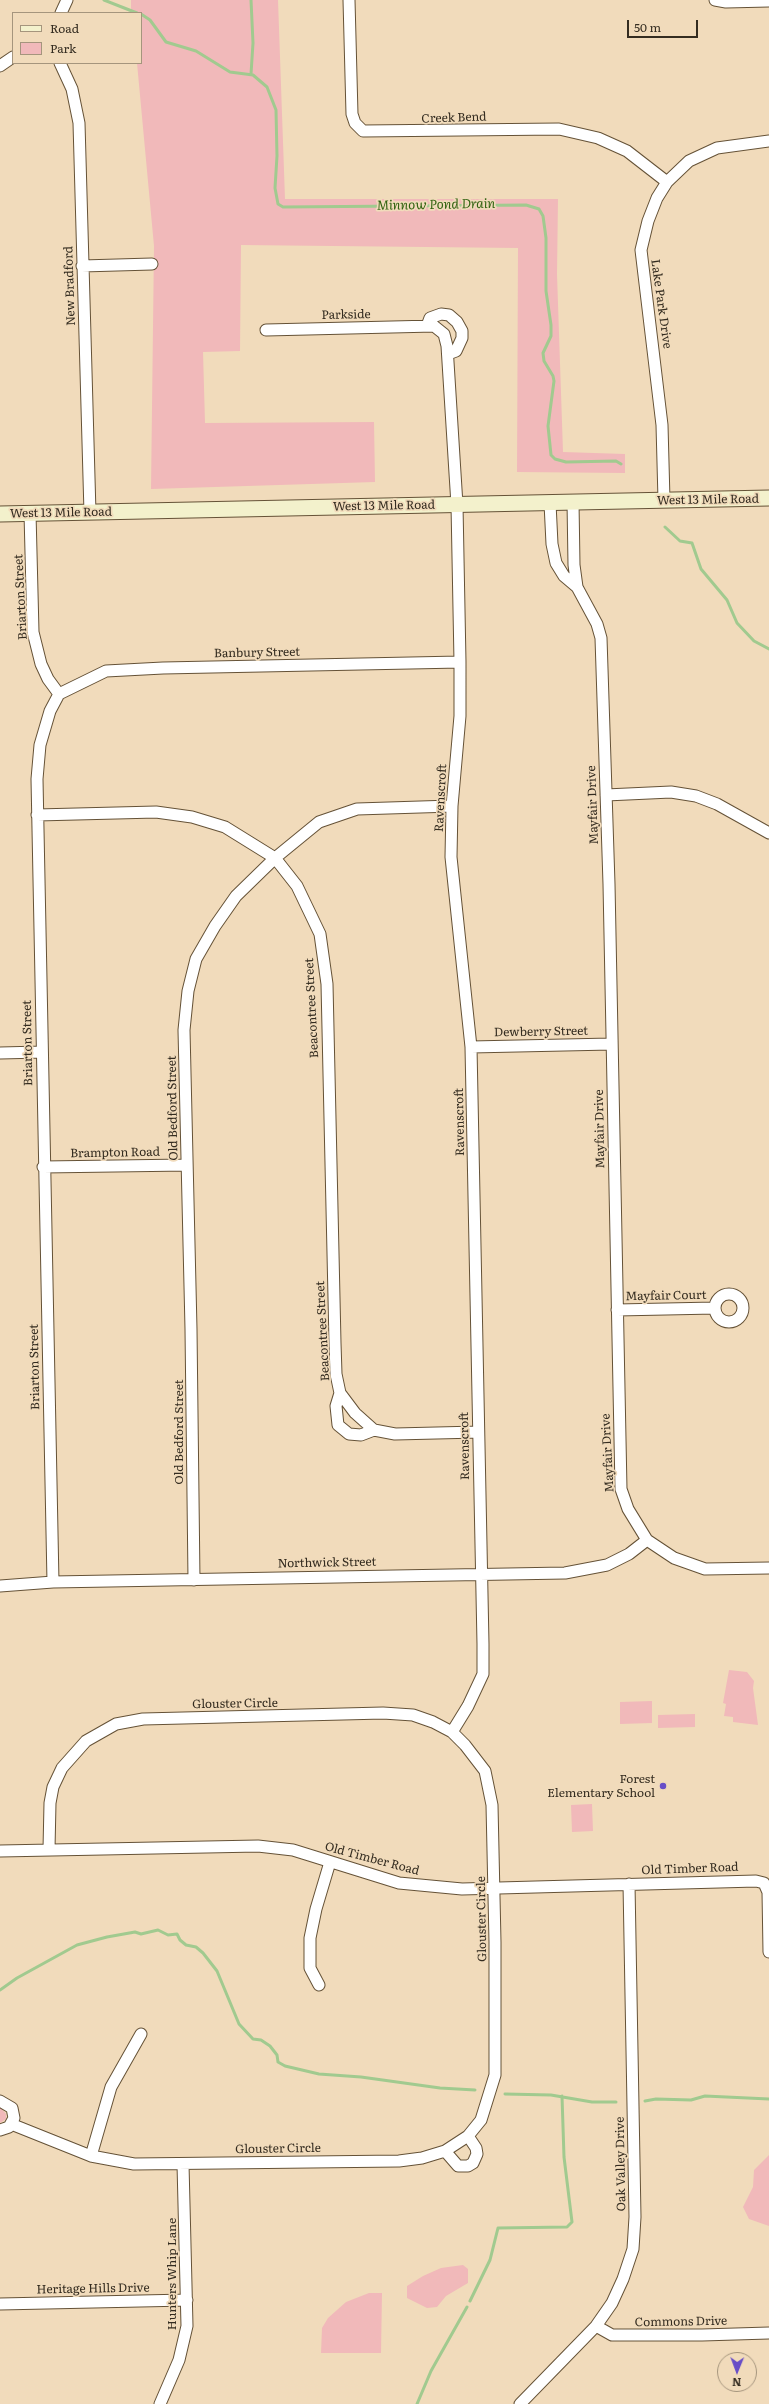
<!DOCTYPE html>
<style>
body{margin:0}
#map{position:relative;width:769px;height:2404px;overflow:hidden;background:#f1dbbb;font-family:Literata,serif}
canvas{display:block}
.legend{position:absolute;left:12px;top:12px;width:130px;height:52px;box-sizing:border-box;background:#f1dbbb;border:1px solid #a5957d;margin:0;padding:5px 7px;list-style:none;font-size:12px;color:#342c20}
.legend li{display:flex;align-items:center;gap:8px;height:20px}
.legend b{width:20px;border:1px solid #a5957d}
.north{position:absolute;left:717px;top:2352px;width:40px;height:40px;box-sizing:border-box;background:#f1dbbb;border:1px solid #a5957d;border-radius:50%;rotate:181deg;font-size:11px;font-weight:700;line-height:16px;text-align:center;color:#342c20}
.north::after{content:'';display:block;margin:auto;width:14px;height:18px;background:#684ec7;clip-path:polygon(50% 0,100% 100%,50% 72%,0 100%)}
.scale{position:absolute;left:627px;top:20px;width:71px;height:18px;box-sizing:border-box;border:2px solid #342c20;border-top:0;padding-left:5px;font-size:12px;line-height:14px;white-space:nowrap;color:#342c20;-webkit-text-stroke:3px #f1dbbb;paint-order:stroke}
</style>
<div id="map">
<canvas width="769" height="2404"></canvas>
<ul class="legend">
<li><b style="height:5px;background:#f3f1cc"></b>Road</li>
<li><b style="height:11px;background:#f1b9ba"></b>Park</li>
</ul>
<div class="north">N</div>
<div class="scale">50 m</div>
</div>
<script>
const ctx = document.querySelector('canvas').getContext('2d');
ctx.lineJoin = 'round';
function fill(path, color) { ctx.fillStyle = color; ctx.fill(path, 'evenodd'); }
const poly = rows => new Path2D(rows.map(r => 'M' + r).join(''));
function strokePath(path, color, width, dash) { ctx.strokeStyle = color; ctx.lineWidth = width; ctx.lineCap = dash ? 'butt' : 'round'; ctx.setLineDash(dash || []); ctx.stroke(path); }
function drawText(font, color, halo, rows, align = 'center') {
  ctx.font = font + ' Literata,serif'; ctx.lineWidth = 3.5; ctx.setLineDash([]); ctx.textBaseline = 'middle'; ctx.strokeStyle = halo; ctx.fillStyle = color; for (const [text, x, y, turn = 0] of rows) {
    ctx.save(); ctx.translate(x, y); ctx.rotate((+turn || 0) * Math.PI / 180); ctx.textAlign = isNaN(turn) ? turn : align; if (halo) ctx.strokeText(text, 0, 0); ctx.fillText(text, 0, 0); ctx.restore();
  }
}
const green = poly([
 [131,0,278,0,285,199,558,199,557,274,563,452,625,454,625,473,517,472,518,248,241,245,240,351,203,352,205,423,374,422,375,482,151,489,154,246,137,63,141,63,141,13,131,13],
 [729,1670,747,1672,754,1681,753,1688,758,1725,733,1722,733,1717,724,1716,726,1704,723,1703],
 [652,1701,652,1723,620,1724,620,1702],
 [695,1714,695,1727,658,1728,658,1715],
 [592,1804,593,1831,572,1832,571,1805],
 [0,2107,6,2114,6,2119,0,2123],
 [769,2155,769,2226,749,2219,743,2207,753,2187,754,2170],
 [463,2265,468,2269,468,2283,446,2296,437,2307,427,2308,407,2298,407,2286,423,2276,441,2268],
 [369,2293,382,2293,381,2353,321,2353,322,2328,328,2318,346,2302]
]);
const stream = poly([
 [104,0,137,13],
 [141,14,150,20,166,42,196,51,230,72,253,75,267,87,276,110,277,156,275,188,278,204,283,207,526,205,539,209,543,216,546,238,546,291,551,325,551,336,543,353,544,361,553,376,554,381,548,426,551,455,555,459,566,462,616,461,621,464],
 [251,74,253,43,251,0],
 [665,527,680,541,692,543,701,569,727,600,737,623,754,641,769,649],
 [0,1990,17,1978,77,1945,107,1937,135,1932,141,1934,158,1930,168,1935,177,1934,180,1940,186,1945,196,1947,203,1953,217,1971,239,2024,253,2039,261,2040,270,2046,277,2055,278,2062,285,2066,319,2074,361,2077,440,2088,475,2090],
 [505,2094,551,2095,592,2102,616,2102],
 [645,2101,656,2099,691,2100,705,2096,769,2099],
 [470,2301,490,2260,498,2228,567,2227,572,2222,564,2157,562,2096],
 [417,2404,431,2371,467,2307]
]);
const street = poly([
 [349,0,352,114,355,123,363,131,559,129,598,138,627,151,667,182],
 [715,0,726,2,769,1],
 [61,13,67,0],
 [60,63,72,89,79,123,90,513],
 [0,66,13,57],
 [82,266,152,264],
 [427,326,430,318,441,314,449,315,457,322,462,331,462,338,456,351,448,354],
 [266,330,434,326,444,334,447,346,457,505,460,662,460,716,452,806,451,857,471,1047,483,1644,483,1674,468,1706,452,1732],
 [664,500,662,425,641,250,648,221,657,198,667,182,689,161,717,148,769,141],
 [573,502,574,565,577,587],
 [550,503,552,544,556,563,564,576,577,587,597,624,601,638,609,884,621,1489,628,1509,647,1540,674,1558,705,1569,769,1568],
 [30,513,33,632,41,664,48,679,59,694],
 [59,694,106,671,163,668,460,662],
 [606,795,671,792,696,796,717,804,769,833],
 [37,815,156,812,192,817,225,827,275,858,297,886,320,934,327,984,335,1343,336,1374,340,1393,355,1413,374,1430,395,1434,478,1432],
 [471,1047,611,1044],
 [0,1053,41,1052],
 [43,1167,187,1165],
 '715 1308a14 14 0 1 1 28 0a14 14 0 1 1-28 0Z',
 [617,1310,715,1308],
 [340,1393,336,1406,338,1425,349,1434,361,1435,374,1430],
 [194,1580,191,1329,184,1030,188,991,196,959,215,926,236,896,275,858,319,822,357,809,452,806],
 [53,1582,37,779,40,745,50,711,59,694],
 [0,1586,53,1582,565,1573,607,1565,629,1554,647,1540],
 [0,1851,258,1846,293,1850,399,1883,462,1889,756,1881,764,1883,768,1892,769,1952],
 [319,1985,310,1968,310,1938,316,1909,330,1862],
 [0,2101,12,2108,14,2118,9,2127,0,2130],
 [11,2124,91,2156,134,2164,399,2161,422,2158,445,2151,468,2136,481,2120,495,2075,495,1942,492,1805,485,1771,465,1745,452,1732,433,1722,413,1715,383,1713,143,1719,116,1724,86,1741,62,1768,53,1787,50,1803,49,1849],
 [445,2151,458,2166,468,2166,473,2163,477,2154,476,2148,468,2136],
 [91,2156,111,2087,141,2034],
 [0,2304,187,2300],
 [596,2326,612,2335,702,2335,769,2333],
 [160,2404,179,2360,187,2326,183,2164],
 [520,2404,596,2326,612,2303,623,2279,633,2249,635,2217,629,1884]
]);
const secondary = poly([
 [0,514,769,498]
]);
const markers = [
 [663,1786,4,"#684ec7"]
];
const streetNames = [
 ["Creek Bend",454,118,-2],
 ["New Bradford",70,286,-92],
 ["Lake Park Drive",661,304,82],
 ["Parkside",346,315,-1],
 ["West 13 Mile Road",708,500,-1],
 ["West 13 Mile Road",384,506,-1],
 ["West 13 Mile Road",61,513,-1],
 ["Briarton Street",21,597,-93],
 ["Banbury Street",257,653,-1],
 ["Ravenscroft",441,798,-87],
 ["Mayfair Drive",593,805,-92],
 ["Beacontree Street",312,1008,-93],
 ["Dewberry Street",541,1032,-1],
 ["Briarton Street",28,1043,-91],
 ["Old Bedford Street",173,1108,-91],
 ["Ravenscroft",460,1122,-91],
 ["Mayfair Drive",600,1129,-91],
 ["Brampton Road",115,1153,-1],
 ["Mayfair Court",666,1296,-1],
 ["Beacontree Street",323,1331,-93],
 ["Briarton Street",35,1367,-91],
 ["Old Bedford Street",179,1432,-90],
 ["Ravenscroft",465,1446,-91],
 ["Mayfair Drive",608,1453,-93],
 ["Northwick Street",327,1563,-1],
 ["Glouster Circle",235,1704,-1],
 ["Old Timber Road",372,1859,15],
 ["Old Timber Road",690,1869,-2],
 ["Glouster Circle",482,1919,-91],
 ["Glouster Circle",278,2149,-1],
 ["Oak Valley Drive",621,2164,-91],
 ["Hunters Whip Lane",172,2274,-90],
 ["Heritage Hills Drive",93,2289,-1],
 ["Commons Drive",681,2322,-1]
];
const poiNames = [
 ["Forest",655,1779],
 ["Elementary School",655,1793]
];
const waterNames = [
 ["Minnow Pond Drain",436,205,-1]
];
fill(green, '#f1b9ba');
strokePath(stream, '#a1ca8f', 3);
strokePath(street, '#655237', 13);
strokePath(secondary, '#655237', 17);
strokePath(street, '#fff', 11);
strokePath(secondary, '#f3f1cc', 15);
for (const [x, y, r, color] of markers) { const dot = new Path2D(); dot.arc(x, y, r, 0, 2 * Math.PI); ctx.fillStyle = color; ctx.fill(dot); strokePath(dot, '#f1dbbb', 1.5); }
drawText('12px', '#342c20', '#f1dbbb', streetNames);
drawText('12px', '#342c20', '#f1dbbb', poiNames, 'right');
drawText('italic 13px', '#316210', '#f1dbbb', waterNames);
</script>
